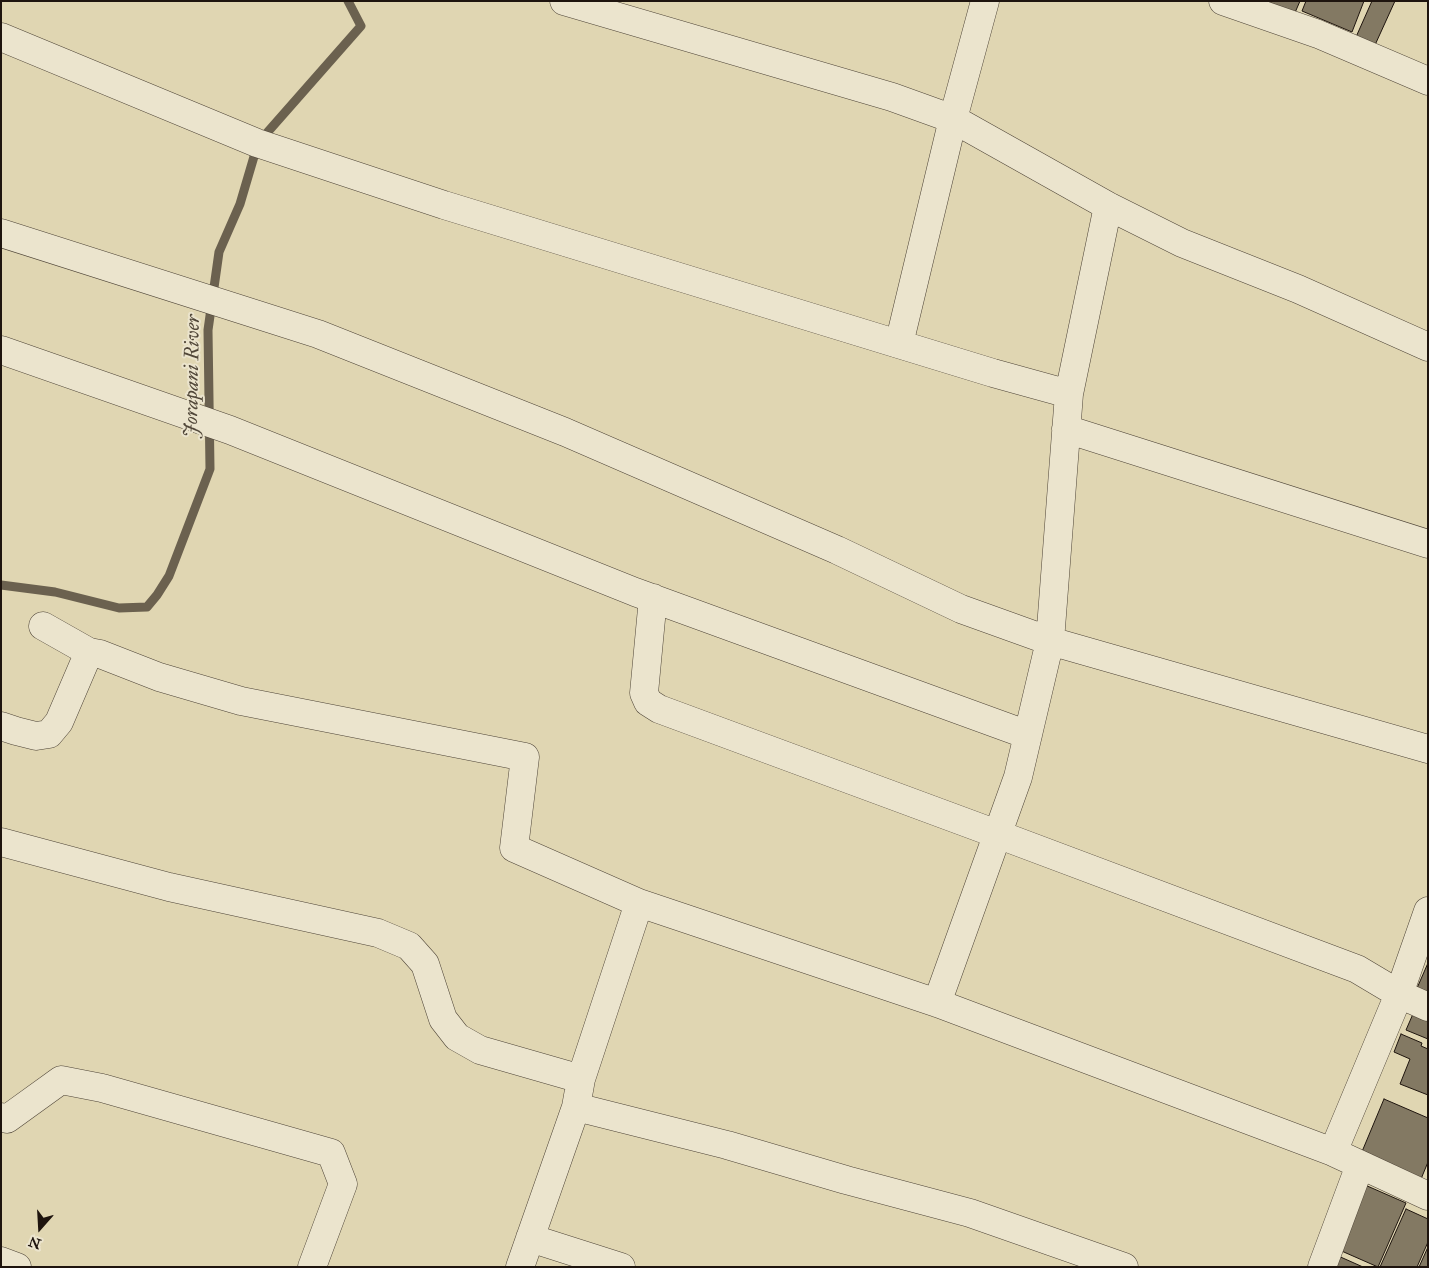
<!DOCTYPE html>
<style>
body{margin:0}
#map{position:relative;width:1429px;height:1268px;overflow:hidden;background:#e0d6b2;font-family:"IM FELL Great Primer",serif}
canvas{display:block}
.frame{position:absolute;inset:0;border:2px solid #1e140e;pointer-events:none}
.north{position:absolute;left:15px;top:1203px;width:50px;height:50px;-webkit-text-stroke:4px #ebe4cd;paint-order:stroke;rotate:199deg;font-size:14px;font-weight:700;line-height:20px;text-align:center;color:#1e140e}
.north::after{content:'';display:block;margin:auto;width:18px;height:22px;background:#1e140e;clip-path:polygon(50% 0,100% 100%,50% 72%,0 100%)}
</style>
<div id="map">
<canvas width="1429" height="1268"></canvas>
<div class="frame"></div>
<div class="north">N</div>
</div>
<script>
const ctx = document.querySelector('canvas').getContext('2d');
ctx.lineJoin = 'round';
const poly = rows => new Path2D(rows.map(r => 'M' + r).join(''));
function strokePath(path, color, width, dash) { ctx.strokeStyle = color; ctx.lineWidth = width; ctx.lineCap = dash ? 'butt' : 'round'; ctx.setLineDash(dash || []); ctx.stroke(path); }
function fill(path, color) { ctx.fillStyle = color; ctx.fill(path, 'evenodd'); }
function drawText(font, color, halo, rows, align = 'center') {
  ctx.font = font + ' "IM FELL Great Primer",serif'; ctx.lineWidth = 4; ctx.setLineDash([]); ctx.textBaseline = 'middle'; ctx.strokeStyle = halo; ctx.fillStyle = color; for (const [text, x, y, turn = 0] of rows) {
    ctx.save(); ctx.translate(x, y); ctx.rotate((+turn || 0) * Math.PI / 180); ctx.textAlign = isNaN(turn) ? turn : align; if (halo) ctx.strokeText(text, 0, 0); ctx.fillText(text, 0, 0); ctx.restore();
  }
}
const stream = poly([
 [1,585,55,592,119,608,147,607,157,595,169,576,210,469,208,330,219,252,240,204,258,143,361,26,348,1]
]);
const building = poly([
 [1265,1,1300,1,1294,15,1265,1],
 [1306,1,1364,1,1352,32,1302,11,1306,1],
 [1372,1,1395,1,1375,45,1356,37,1372,1],
 [1428,963,1428,1001,1414,995,1428,963],
 [1416,1007,1428,1012,1428,1039,1406,1030,1416,1007],
 [1401,1034,1422,1043,1421,1046,1428,1049,1428,1095,1400,1084,1410,1059,1394,1052,1401,1034],
 [1384,1099,1428,1118,1428,1162,1421,1179,1361,1154,1384,1099],
 [1365,1185,1406,1203,1378,1267,1337,1249,1365,1185],
 [1406,1209,1428,1219,1428,1242,1417,1267,1380,1267,1406,1209],
 [1428,1247,1428,1267,1419,1267,1428,1247],
 [1336,1255,1363,1267,1330,1267,1336,1255]
]);
const minor = poly([
 [564,1,892,97,953,119,1108,206,1182,243,1298,289,1428,347],
 [1223,1,1318,34,1428,81],
 [1,37,257,143,444,205,993,373,1069,394],
 [1,233,318,334,565,432,837,550,961,609,1050,641,1428,749],
 [899,344,953,119,985,1],
 [1,350,230,430,635,592,1028,735],
 [1066,429,1428,544],
 [653,598,644,693,648,702,659,709,997,834,1357,969,1399,994,1428,1007],
 [43,626,89,652],
 [1,726,16,731,36,736,49,734,59,722,89,652,100,654,159,677,241,701,525,757,514,848,639,903,937,1003,1333,1152,1428,1196],
 [1,842,169,887,378,933,409,946,425,964,443,1019,457,1037,480,1050,581,1079],
 [937,1003,1018,777,1050,641,1069,394,1108,206],
 [576,1107,727,1145,846,1180,970,1213,1124,1267],
 [1,1117,7,1119,61,1080,102,1088,331,1153,343,1184,312,1267],
 [1333,1152,1399,994,1428,911],
 [530,1238,621,1267],
 [1,1261,17,1267],
 [520,1267,576,1107,581,1079,639,903],
 [1322,1267,1360,1165]
]);
const waterNames = [
 ["Jorapani River",193,376,-89]
];
strokePath(stream, '#6b614f', 9);
fill(building, '#837963');
strokePath(building, '#1e140e', 1);
strokePath(minor, '#4e4437', 29);
strokePath(minor, '#ebe4cd', 28);
drawText('italic 20px', '#514739', '#ebe4cd', waterNames);
</script>
